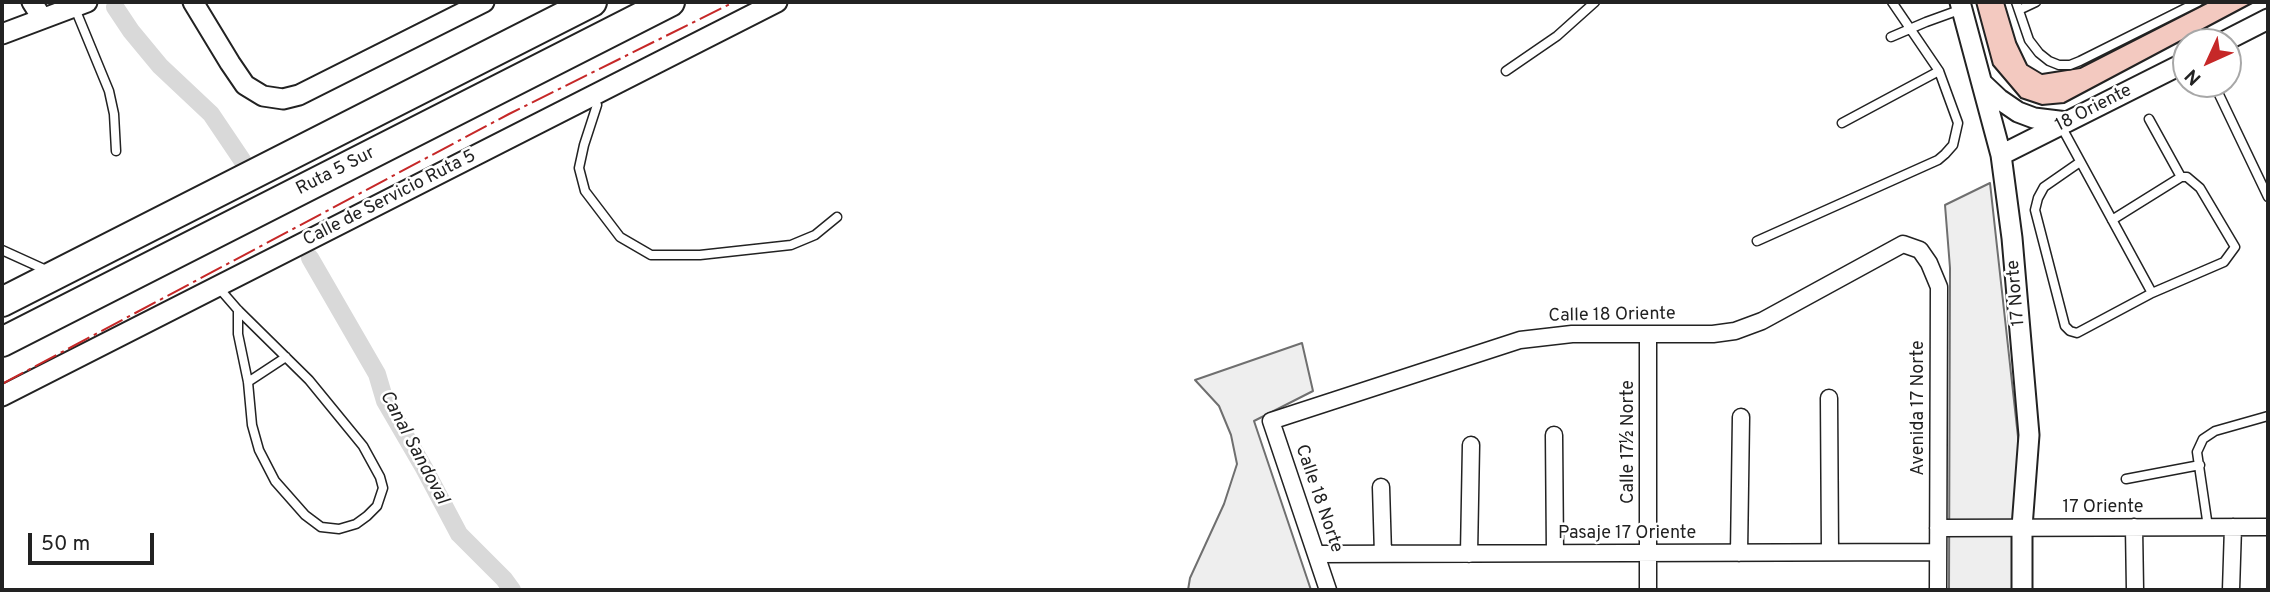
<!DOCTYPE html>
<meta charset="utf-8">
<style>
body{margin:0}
#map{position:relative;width:2270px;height:592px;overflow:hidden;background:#fff;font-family:Overpass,sans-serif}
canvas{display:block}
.frame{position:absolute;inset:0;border:4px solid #222;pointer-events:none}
.north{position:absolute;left:2172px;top:28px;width:70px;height:70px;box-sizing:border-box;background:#fff;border:2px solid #a7a7a7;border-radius:50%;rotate:225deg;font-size:19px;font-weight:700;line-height:28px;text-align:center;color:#222}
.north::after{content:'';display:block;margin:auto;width:24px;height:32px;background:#c62828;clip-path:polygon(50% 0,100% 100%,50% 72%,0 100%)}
.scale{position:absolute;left:28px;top:533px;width:126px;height:32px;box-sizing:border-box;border:4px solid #222;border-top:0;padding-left:9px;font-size:21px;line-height:24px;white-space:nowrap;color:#222;-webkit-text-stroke:5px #fff;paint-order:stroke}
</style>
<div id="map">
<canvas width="2270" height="592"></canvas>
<div class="frame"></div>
<div class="north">N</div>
<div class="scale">50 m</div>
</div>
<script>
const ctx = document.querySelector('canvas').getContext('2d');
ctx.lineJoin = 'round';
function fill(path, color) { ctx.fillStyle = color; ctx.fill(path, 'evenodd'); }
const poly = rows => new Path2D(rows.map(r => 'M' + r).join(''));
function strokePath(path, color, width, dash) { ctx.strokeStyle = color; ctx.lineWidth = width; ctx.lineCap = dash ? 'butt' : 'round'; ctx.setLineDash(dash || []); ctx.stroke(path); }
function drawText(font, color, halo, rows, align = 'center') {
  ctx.font = font + ' Overpass,sans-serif'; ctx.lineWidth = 5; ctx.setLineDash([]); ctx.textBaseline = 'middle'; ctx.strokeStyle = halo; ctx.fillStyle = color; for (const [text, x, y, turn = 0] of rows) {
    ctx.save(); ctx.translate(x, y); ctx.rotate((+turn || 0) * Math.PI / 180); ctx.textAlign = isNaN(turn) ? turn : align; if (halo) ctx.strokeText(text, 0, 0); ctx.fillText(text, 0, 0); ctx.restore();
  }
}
const green = poly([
 [1990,183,2019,446,2018,590,1949,590,1950,268,1945,205,1990,183],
 [1302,343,1313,391,1254,421,1311,590,1188,590,1190,578,1224,504,1237,464,1231,435,1219,406,1195,380,1302,343]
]);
const stream = poly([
 [503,590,504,579]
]);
const canal = poly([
 [115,7,131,31,160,66,211,114,242,160],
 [310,258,377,374,385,401,424,468,459,534,504,579,512,590]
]);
const building = poly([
 [1976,2,2004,2,2016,42,2027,65,2042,74,2080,68,2209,2,2254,2,2064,103,2042,105,2021,98,1993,65,1976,2]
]);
const service = poly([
 [2016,2,2029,40,2039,53,2049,61,2059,65,2070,65,2080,61,2198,2],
 [74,6,109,91,114,114,116,151],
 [2019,10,2036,2],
 [1891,37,1926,22,1962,9],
 [1506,71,1557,36,1595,2],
 [2214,84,2268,197],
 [592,96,597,105,584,145,579,168,585,191,620,237,651,255,700,255,791,245,815,235,837,217],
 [2149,119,2181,177],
 [1842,123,1939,71,1892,2],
 [2061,126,2152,293,2077,333,2070,331,2065,326,2035,210,2038,198,2044,187,2080,162],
 [2112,220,2181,177,2187,177,2200,188,2235,247,2224,262,2152,293],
 [1757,241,1938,160,1945,154,1953,145,1958,123,1939,71],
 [2,250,46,270],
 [218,287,238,310,309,380,363,446,380,477,383,488,377,506,367,516,356,524,339,529,321,527,305,515,275,481,259,450,252,425,248,382,238,334,238,310],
 [248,382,286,357],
 [2126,479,2200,465],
 [2208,527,2197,452,2203,439,2215,431,2268,416]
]);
const minor = poly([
 [1648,335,1648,590],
 [1829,398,1830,552],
 [1554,435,1555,553],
 [1381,487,1383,554],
 [2134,527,2135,590],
 [1938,528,2268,527],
 [1739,553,1741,417],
 [1316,554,1938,552],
 [1469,554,1471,445],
 [1328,590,1271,421,1520,340,1572,334,1713,334,1735,331,1762,321,1903,244,1920,250,1929,263,1939,287,1938,590],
 [2231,590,2233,527]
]);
const tertiary = poly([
 [32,2,42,18],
 [193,2,230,63,245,85,263,96,283,99,299,95,484,2],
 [1960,2,2001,155,2012,238,2029,435,2022,527,2022,590],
 [2,34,87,2],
 [2223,42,2268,19],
 [1982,83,1999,99,2018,112,2034,118,2067,122],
 [2001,155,2186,62],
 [2,396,777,2]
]);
const motorway = poly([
 [2,302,592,2],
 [2,342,670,2]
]);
const power = poly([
 [2,384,509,114,734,2]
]);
const streetNames = [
 ["18 Oriente",2094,109,-27],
 ["Ruta 5 Sur",336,172,-27],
 ["Calle de Servicio Ruta 5",390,199,-27],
 ["17 Norte",2017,293,-95],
 ["Calle 18 Oriente",1612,316,-1],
 ["Avenida 17 Norte",1919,408,-90],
 ["Calle 17½ Norte",1629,442,-90],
 ["Calle 18 Norte",1318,499,71],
 ["17 Oriente",2103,508],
 ["Pasaje 17 Oriente",1627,534]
];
const waterNames = [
 ["Canal Sandoval",413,448,62]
];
fill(green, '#eee');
strokePath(green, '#6f6f6f', 2);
strokePath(stream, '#d9d9d9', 5);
strokePath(canal, '#d9d9d9', 18);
fill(building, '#f3c9c0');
strokePath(building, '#222', 2);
strokePath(service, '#222', 11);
strokePath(minor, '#222', 19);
strokePath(tertiary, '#222', 23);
strokePath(motorway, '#222', 32);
strokePath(service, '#fff', 8);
strokePath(minor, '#fff', 16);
strokePath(tertiary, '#fff', 19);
strokePath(motorway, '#fff', 28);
strokePath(power, '#c62828', 2, [24, 5, 3.5, 5]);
drawText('18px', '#222', '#fff', streetNames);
drawText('italic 19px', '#222', '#fff', waterNames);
</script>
